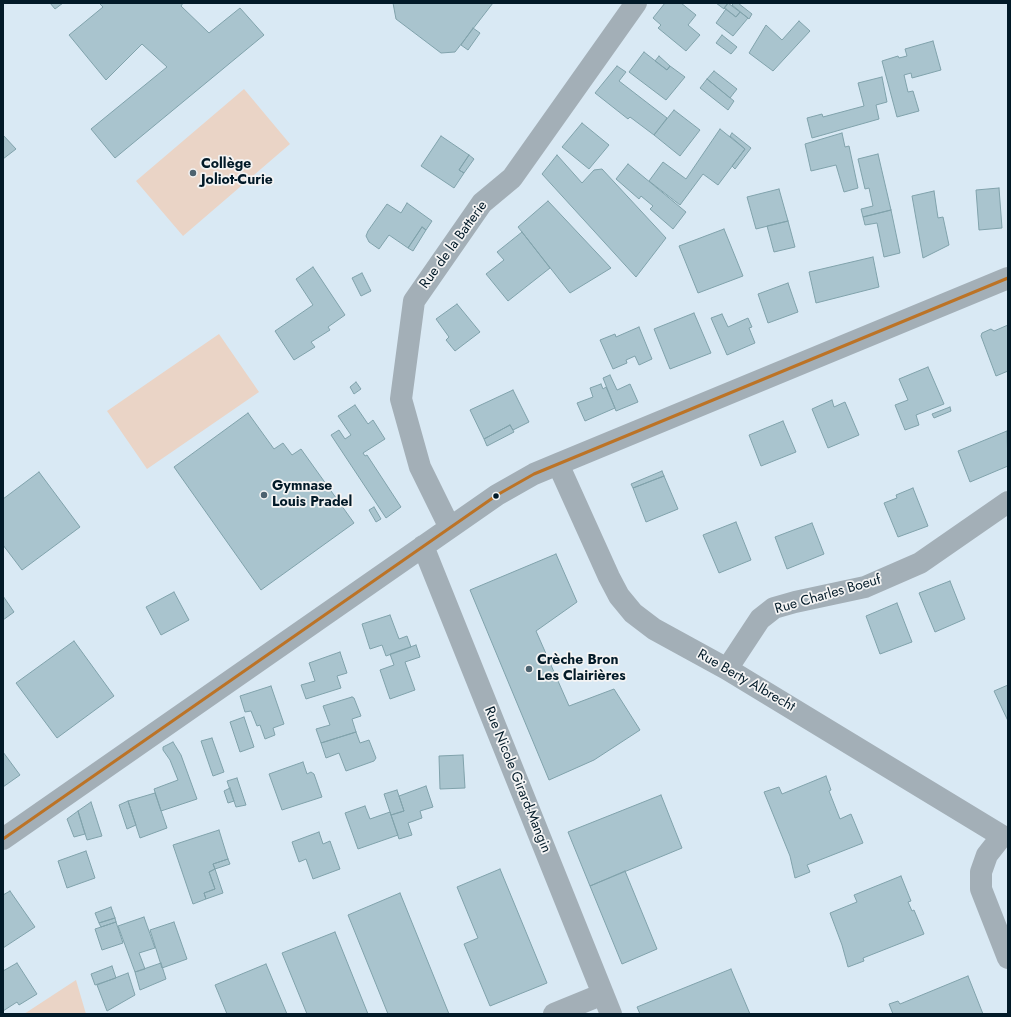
<!DOCTYPE html>
<meta charset="utf-8">
<style>
body{margin:0}
#map{position:relative;width:1011px;height:1017px;overflow:hidden;background:#d9e9f4;font-family:Jost,sans-serif}
canvas{display:block}
.frame{position:absolute;inset:0;border:4px solid #021a28;pointer-events:none}
</style>
<div id="map">
<canvas width="1011" height="1017"></canvas>
<div class="frame"></div>
</div>
<script>
const ctx = document.querySelector('canvas').getContext('2d');
ctx.lineJoin = 'round';
function fill(path, color) { ctx.fillStyle = color; ctx.fill(path, 'evenodd'); }
const poly = rows => new Path2D(rows.map(r => 'M' + r).join(''));
function strokePath(path, color, width, dash) { ctx.strokeStyle = color; ctx.lineWidth = width; ctx.lineCap = dash ? 'butt' : 'round'; ctx.setLineDash(dash || []); ctx.stroke(path); }
function drawText(font, color, halo, rows, align = 'center') {
  ctx.font = font + ' Jost,sans-serif'; ctx.lineWidth = 3.5; ctx.setLineDash([]); ctx.textBaseline = 'middle'; ctx.strokeStyle = halo; ctx.fillStyle = color; for (const [text, x, y, turn = 0] of rows) {
    ctx.save(); ctx.translate(x, y); ctx.rotate((+turn || 0) * Math.PI / 180); ctx.textAlign = isNaN(turn) ? turn : align; if (halo) ctx.strokeText(text, 0, 0); ctx.fillText(text, 0, 0); ctx.restore();
  }
}
const green = poly([
 [244,89,290,144,183,236,136,181],
 [219,334,259,392,147,469,107,411],
 [76,980,86,1014,24,1014]
]);
const building = poly([
 [50,3,63,3,55,9,50,3],
 [99,3,183,3,181,6,209,33,240,8,264,35,115,158,91,129,167,67,142,44,106,80,69,35,103,7,99,3],
 [393,3,493,3,455,52,441,53,396,19,393,3],
 [665,3,681,3,696,15,688,25,700,35,686,51,658,28,661,25,653,18,665,3],
 [716,3,728,3,724,9,716,3],
 [728,3,740,12,736,17,724,8,728,3],
 [734,3,738,3,752,14,749,19,732,5,734,3],
 [726,9,736,17,740,12,748,18,733,36,716,23,726,9],
 [799,21,810,31,773,71,749,53,766,25,782,40,799,21],
 [473,28,480,33,468,50,461,45,473,28],
 [722,35,737,47,731,54,716,43,722,35],
 [933,41,941,70,912,78,911,73,904,75,908,92,913,91,919,111,897,117,882,61,898,56,899,58,907,56,905,49,933,41],
 [644,52,667,70,670,66,685,77,666,100,629,72,644,52],
 [659,56,670,66,667,70,655,61,659,56],
 [617,66,626,72,619,81,667,118,654,135,630,117,628,119,595,93,617,66],
 [714,71,737,89,730,98,707,79,714,71],
 [882,77,887,102,876,105,879,119,812,138,807,118,822,114,823,117,864,106,858,83,882,77],
 [707,79,734,101,728,110,700,88,707,79],
 [674,110,700,130,680,156,654,135,674,110],
 [582,123,609,145,589,169,562,147,582,123],
 [720,129,745,149,718,185,703,174,680,205,649,181,663,162,686,179,720,129],
 [732,133,751,148,735,169,732,166,745,149,730,136,732,133],
 [842,133,845,147,849,146,858,188,844,192,836,165,811,171,805,144,842,133],
 [3,135,16,149,3,159,3,135],
 [441,136,469,155,459,170,464,173,454,188,421,166,441,136],
 [878,154,891,210,863,217,861,209,873,206,869,188,865,189,858,159,878,154],
 [469,155,474,159,464,173,459,170,469,155],
 [557,155,582,183,594,170,602,169,666,238,636,277,542,174,557,155],
 [628,164,686,212,673,229,650,209,653,206,641,196,639,199,616,179,628,164],
 [999,188,1002,228,979,230,976,190,999,188],
 [779,189,788,221,756,229,747,197,779,189],
 [934,191,938,218,943,217,949,245,923,258,912,196,934,191],
 [548,201,611,268,570,293,518,227,548,201],
 [407,203,432,221,426,230,422,227,408,248,389,235,379,249,369,242,366,236,368,231,387,204,401,213,407,203],
 [891,210,900,253,884,257,877,223,865,225,863,217,891,210],
 [788,221,795,247,774,252,767,226,788,221],
 [422,227,426,230,413,251,408,248,422,227],
 [724,229,743,276,698,293,679,246,724,229],
 [522,232,550,268,508,301,486,274,504,260,497,252,522,232],
 [873,257,879,287,816,303,809,272,873,257],
 [313,267,345,315,328,327,330,330,311,342,315,347,294,360,275,331,313,305,296,279,313,267],
 [362,273,371,291,361,296,352,278,362,273],
 [788,283,798,312,768,323,758,294,788,283],
 [457,304,480,332,455,351,446,340,449,337,436,319,457,304],
 [694,313,711,353,670,369,654,329,694,313],
 [722,314,728,327,748,318,752,327,749,328,755,343,727,355,711,318,722,314],
 [1008,325,1008,371,996,376,981,336,982,333,991,329,994,331,1008,325],
 [639,327,652,359,639,365,635,356,626,360,627,363,613,369,600,340,615,334,616,337,639,327],
 [928,367,944,404,916,415,919,425,905,430,895,405,908,400,899,379,928,367],
 [610,375,617,390,630,384,638,402,616,411,603,378,610,375],
 [356,382,361,389,354,394,350,387,356,382],
 [601,384,603,389,606,387,615,408,585,421,577,403,593,397,590,388,601,384],
 [513,390,529,422,513,430,510,425,484,439,470,410,513,390],
 [832,400,834,407,845,402,859,435,828,448,812,409,832,400],
 [355,405,368,424,373,420,385,439,363,453,365,456,367,455,401,507,386,518,331,435,339,430,345,439,351,435,338,416,355,405],
 [950,407,951,411,934,418,932,414,950,407],
 [248,413,274,449,283,443,292,455,301,449,354,523,261,590,174,467,248,413],
 [783,421,796,452,761,466,749,435,783,421],
 [510,425,514,432,487,446,484,439,510,425],
 [1007,431,1008,466,970,482,958,451,1007,431],
 [662,471,664,476,633,488,631,484,662,471],
 [39,472,80,527,22,570,3,545,3,499,39,472],
 [664,476,678,509,646,522,633,488,664,476],
 [913,488,928,526,898,537,884,503,897,498,896,495,913,488],
 [374,507,381,519,376,522,369,510,374,507],
 [736,522,751,560,719,573,703,535,736,522],
 [812,523,824,554,787,569,775,537,812,523],
 [556,554,577,602,536,631,569,706,614,689,640,730,594,760,549,780,470,590,556,554],
 [950,581,965,619,935,632,919,593,950,581],
 [174,592,189,620,161,635,146,607,174,592],
 [3,596,14,612,3,620,3,596],
 [897,603,912,642,880,654,866,616,897,603],
 [390,615,399,639,407,636,411,647,386,656,382,645,370,649,362,624,390,615],
 [74,641,114,696,57,738,16,683,74,641],
 [416,645,420,657,405,662,415,690,390,699,380,670,394,665,390,654,416,645],
 [340,652,347,673,337,676,341,688,306,699,301,685,315,681,309,663,340,652],
 [1008,685,1008,721,994,691,1008,685],
 [271,686,284,724,273,728,275,735,265,739,260,725,257,726,251,711,245,712,240,696,271,686],
 [352,697,354,698,361,716,352,719,356,732,321,743,316,729,330,725,323,706,352,697],
 [244,717,254,747,240,752,230,722,244,717],
 [356,732,360,743,369,740,376,758,374,761,346,771,339,753,326,758,321,743,356,732],
 [212,738,224,772,213,776,201,741,212,738],
 [173,742,181,755,197,799,161,811,154,789,178,780,170,760,163,750,163,747,173,742],
 [3,752,20,775,3,787,3,752],
 [463,755,465,788,440,789,439,756,463,755],
 [303,762,307,774,311,772,314,774,322,797,282,810,269,774,303,762],
 [826,776,831,790,829,791,840,819,851,814,863,843,807,865,810,872,795,878,790,856,764,792,779,787,782,794,826,776],
 [237,778,246,805,236,807,227,781,237,778],
 [426,786,433,807,420,811,422,818,408,823,412,835,399,839,391,815,404,811,399,796,426,786],
 [230,788,234,801,228,803,224,791,230,788],
 [397,790,404,811,391,815,384,794,397,790],
 [155,793,167,828,140,838,128,801,155,793],
 [661,795,682,848,590,886,568,832,661,795],
 [128,801,136,825,127,829,119,805,128,801],
 [91,802,102,836,87,840,78,811,91,802],
 [365,806,370,819,390,812,398,835,358,849,345,813,365,806],
 [78,811,85,834,74,837,67,819,78,811],
 [219,830,228,859,213,864,215,869,209,872,215,889,204,893,206,899,193,904,173,845,219,830],
 [319,832,323,844,330,841,340,869,313,879,306,859,299,862,292,842,319,832],
 [86,851,95,878,67,888,58,861,86,851],
 [228,859,230,864,215,869,213,864,228,859],
 [215,869,223,893,206,899,204,893,215,889,209,872,215,869],
 [500,869,547,983,490,1006,464,944,478,938,457,887,500,869],
 [625,871,657,949,622,964,590,886,625,871],
 [901,876,911,901,908,902,912,911,914,910,924,934,863,958,864,961,848,967,842,945,830,913,857,902,854,895,901,876],
 [10,891,35,927,3,948,3,895,10,891],
 [400,893,449,1014,388,1014,348,915,400,893],
 [111,907,115,918,99,923,95,913,111,907],
 [144,917,155,948,139,953,145,969,135,972,118,926,144,917],
 [115,918,116,922,101,927,99,923,115,918],
 [116,922,123,943,102,950,95,929,116,922],
 [174,922,187,959,162,968,150,930,174,922],
 [335,932,368,1014,307,1014,282,953,335,932],
 [17,963,37,994,19,1005,17,1002,3,1011,3,971,17,963],
 [161,963,166,979,140,990,135,972,161,963],
 [266,964,287,1014,227,1014,215,985,266,964],
 [112,966,116,978,95,985,91,974,112,966],
 [731,969,750,1014,640,1014,637,1007,731,969],
 [128,973,135,995,107,1011,97,985,128,973],
 [968,976,983,1014,893,1014,889,1004,898,1001,900,1004,968,976]
]);
const street = poly([
 [558,464,609,577,619,596,633,613,654,629,727,669,1002,836,987,855,981,872,981,889,1008,958],
 [449,526,420,467,401,399,414,301,482,203,512,178,636,3],
 [423,546,611,1014],
 [727,669,760,619,774,608,795,602,865,587,920,563,1008,502],
 [3,839,497,495,534,474,558,464,1008,278],
 [554,1014,603,994]
]);
const bus1 = poly([
 [3,839,497,495,534,474,1008,278]
]);
const markers = [
 [193,173,4,"#4d626f"],
 [264,495,4,"#4d626f"],
 [496,496,3.5,"#021a28"],
 [529,669,4,"#4d626f"]
];
const poiNames = [
 ["Collège",201,165],
 ["Joliot-Curie",201,181],
 ["Gymnase",272,487],
 ["Louis Pradel",272,503],
 ["Crèche Bron",537,661],
 ["Les Clairières",537,677]
];
const streetNames = [
 ["Rue de la Batterie",454,245,-54],
 ["Rue Charles Boeuf",828,595,-16],
 ["Rue Berty Albrecht",746,681,30],
 ["Rue Nicole Girard-Mangin",517,780,68]
];
fill(green, '#ead4c6');
fill(building, '#a9c4ce');
strokePath(building, '#80a2ab', 1);
strokePath(street, '#a3afb7', 22);
strokePath(bus1, '#bc7326', 3);
for (const [x, y, r, color] of markers) { const dot = new Path2D(); dot.arc(x, y, r, 0, 2 * Math.PI); ctx.fillStyle = color; ctx.fill(dot); strokePath(dot, '#f4f4f4', 1.5); }
drawText('bold 14px', '#021a28', '#f4f4f4', poiNames, 'left');
drawText('14px', '#021a28', '#f4f4f4', streetNames);
</script>
